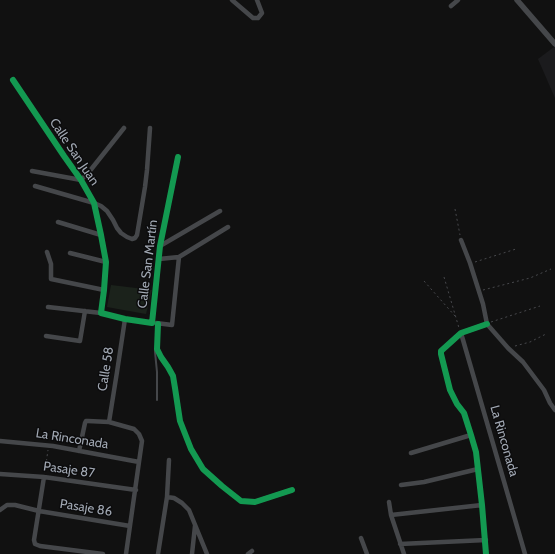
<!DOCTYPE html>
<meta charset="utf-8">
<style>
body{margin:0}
canvas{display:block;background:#111}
</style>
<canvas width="555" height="554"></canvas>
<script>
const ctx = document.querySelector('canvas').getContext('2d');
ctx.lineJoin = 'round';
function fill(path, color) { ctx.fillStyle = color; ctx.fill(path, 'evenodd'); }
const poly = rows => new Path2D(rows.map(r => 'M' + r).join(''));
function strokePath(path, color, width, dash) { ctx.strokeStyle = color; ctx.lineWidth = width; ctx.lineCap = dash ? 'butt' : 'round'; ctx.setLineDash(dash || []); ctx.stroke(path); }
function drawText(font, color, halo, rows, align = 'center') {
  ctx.font = font + ' Cabin,sans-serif'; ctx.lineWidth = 3; ctx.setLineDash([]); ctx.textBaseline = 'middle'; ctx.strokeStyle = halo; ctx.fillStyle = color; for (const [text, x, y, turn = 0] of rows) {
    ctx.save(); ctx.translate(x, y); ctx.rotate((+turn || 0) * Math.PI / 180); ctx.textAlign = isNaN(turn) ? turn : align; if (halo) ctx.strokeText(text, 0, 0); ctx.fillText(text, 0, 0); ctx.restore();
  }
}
const built = poly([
 [554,47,555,47,555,98,538,59]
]);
const green = poly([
 [111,285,152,290,146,314,107,307]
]);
const path = poly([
 [455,209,460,235],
 [475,262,516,249],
 [444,277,459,328],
 [424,281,455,316],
 [483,290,530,278,551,269],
 [491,322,540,306],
 [515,346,530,342,546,334],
 [45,471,48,450]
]);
const service = poly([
 [157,400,157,372,155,352,155,350,157,349]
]);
const minor = poly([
 [232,0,253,18,258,18,262,13,257,0],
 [451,6,458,0],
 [13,80,64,156,81,180,94,203,101,235,106,262,104,290,101,313,125,319,152,323,160,246,178,157],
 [32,171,81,180,89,172,124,128],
 [35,186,94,203,101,206,107,211,113,220,117,228,121,233,127,237,132,239,135,238,137,235,145,187,147,170,150,128],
 [58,222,101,235],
 [461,240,470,263,483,304,487,324,508,348,523,362,544,390,550,403,555,410],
 [160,246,220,211],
 [47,252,51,264,51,279,104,290],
 [70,253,106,262],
 [159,259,179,257,228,227],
 [48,307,101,313],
 [156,323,172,325,179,257],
 [158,324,157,349,161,357,168,367,173,376,175,388,180,421,191,449,203,469,222,486,241,501,255,502,292,490],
 [461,333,525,554],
 [46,336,80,341,85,311],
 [109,422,117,372,125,319],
 [0,441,53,446,139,462],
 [79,451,85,423,86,421,88,421,109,422,134,429,139,434,142,441,139,462,126,554],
 [411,453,471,435],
 [0,474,44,477,136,490],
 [44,477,34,540,35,544,40,546,103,554],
 [401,485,424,482,478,469],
 [167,497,174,498,182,503,189,510,207,554],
 [389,502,391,515,404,554],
 [0,510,7,505,15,505,39,511,130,526],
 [391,515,482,505],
 [361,538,367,554],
 [400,544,486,540],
 [158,554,167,497,169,460],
 [192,554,195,526],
 [248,554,252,551],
 [486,554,482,505,476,452,471,435,464,413,457,404,450,390,441,354,441,351,461,333,487,324]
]);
const tertiary = poly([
 [517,0,555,44]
]);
const cycleway = poly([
 [13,80,64,156,81,180,94,203,101,235,106,262,104,290,101,313,125,319,152,323,160,246,178,157],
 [158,324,157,349,161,357,168,367,173,376,175,388,180,421,191,449,203,469,222,486,241,501,255,502,292,490],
 [486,554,482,505,476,452,471,435,464,413,457,404,450,390,441,354,441,351,461,333,487,324]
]);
const streetNames = [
 ["Calle San Juan",74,152,56],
 ["Calle San Martín",148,264,-83],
 ["Calle 58",106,369,-81],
 ["La Rinconada",72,439,9],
 ["La Rinconada",504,441,74],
 ["Pasaje 87",69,470,8],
 ["Pasaje 86",86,508,9]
];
fill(built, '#1b1b1d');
fill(green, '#1b221b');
strokePath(path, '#47484c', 1, [2, 3]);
strokePath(service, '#45474a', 2);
strokePath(minor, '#45474a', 4.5);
strokePath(tertiary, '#45474a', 5.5);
strokePath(cycleway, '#139951', 6);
drawText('13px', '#a1a8b3', '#0c0c0d', streetNames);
</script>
